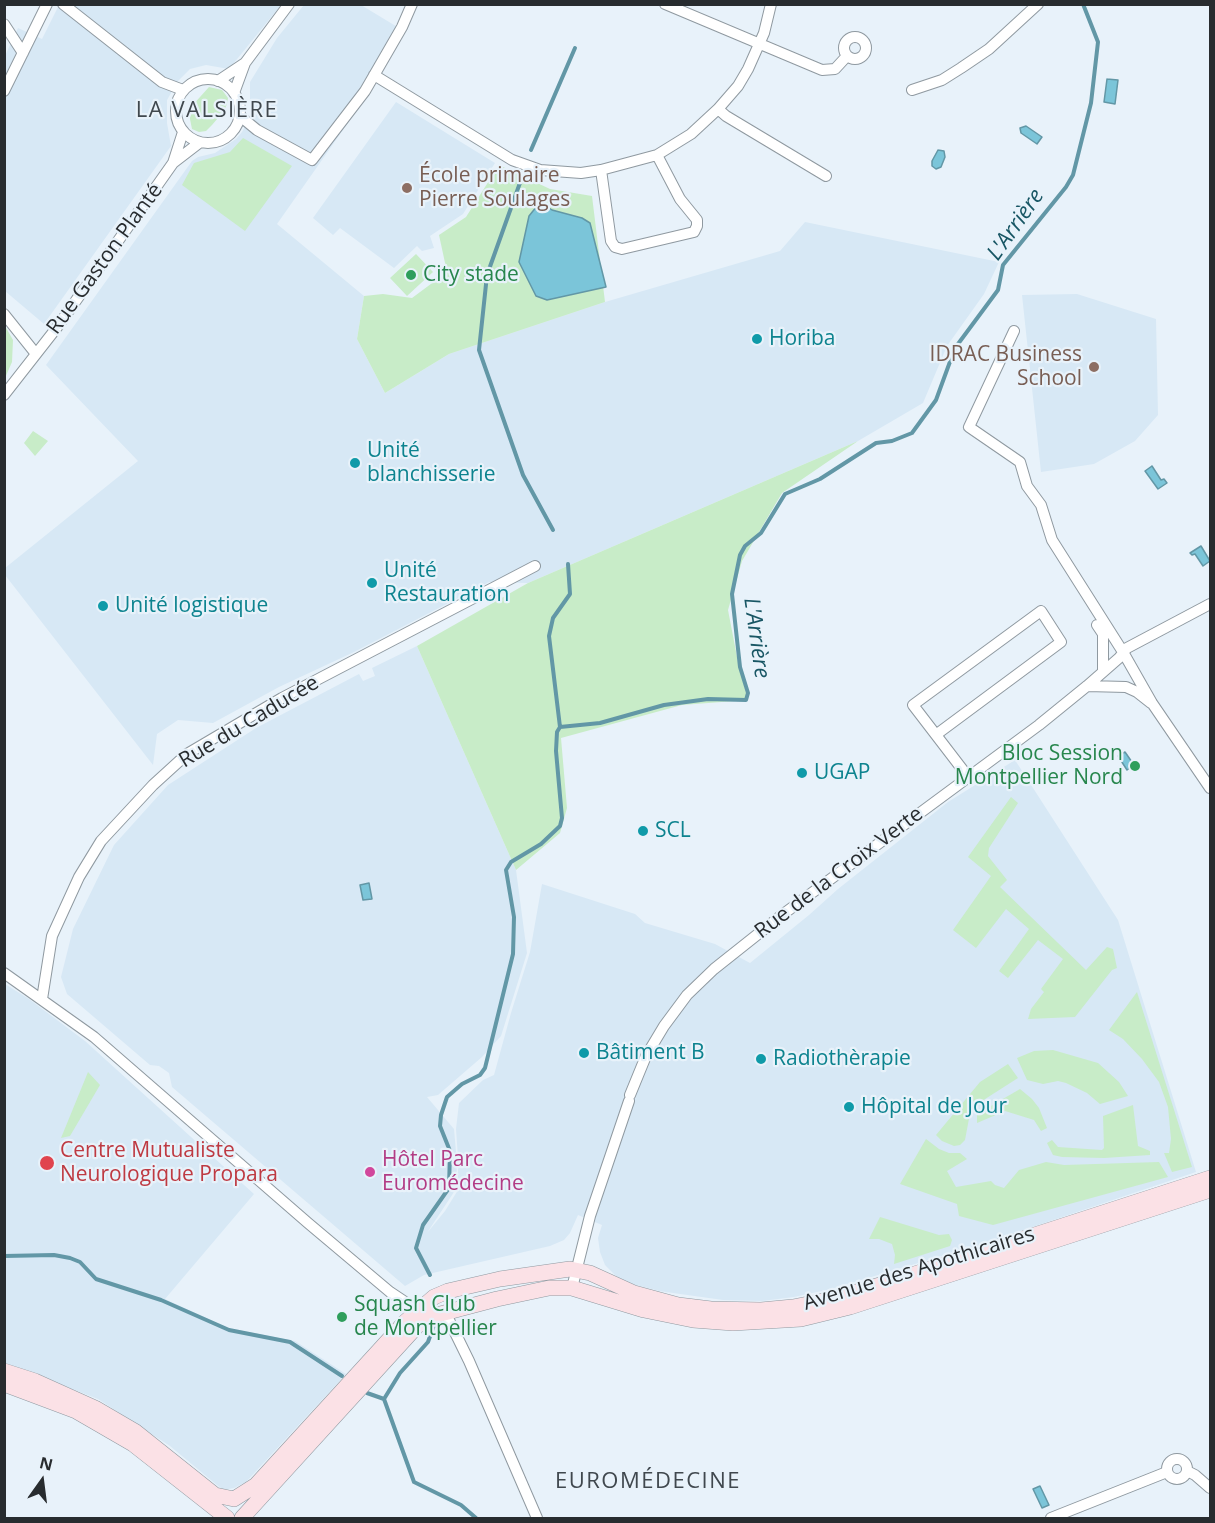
<!DOCTYPE html>
<meta charset="utf-8">
<style>
body{margin:0}
#map{position:relative;width:1215px;height:1523px;overflow:hidden;background:#e8f2fa;font-family:"Open Sans",sans-serif}
canvas{display:block}
.frame{position:absolute;inset:0;border:6px solid #282c2f;pointer-events:none}
.north{position:absolute;left:12px;top:1451px;width:60px;height:60px;-webkit-text-stroke:4px #e8f2fa;paint-order:stroke;rotate:14deg;font-size:16px;font-weight:700;line-height:24px;text-align:center;color:#282c2f}
.north::after{content:'';display:block;margin:auto;width:21px;height:27px;background:#282c2f;clip-path:polygon(50% 0,100% 100%,50% 72%,0 100%)}
</style>
<div id="map">
<canvas width="1215" height="1523"></canvas>
<div class="frame"></div>
<div class="north">N</div>
</div>
<script>
const ctx = document.querySelector('canvas').getContext('2d');
ctx.lineJoin = 'round';
function fill(path, color) { ctx.fillStyle = color; ctx.fill(path, 'evenodd'); }
const poly = rows => new Path2D(rows.map(r => 'M' + r).join(''));
function strokePath(path, color, width, dash) { ctx.strokeStyle = color; ctx.lineWidth = width; ctx.lineCap = dash ? 'butt' : 'round'; ctx.setLineDash(dash || []); ctx.stroke(path); }
function drawText(font, color, halo, rows, align = 'center') {
  ctx.font = font + ' "Open Sans",sans-serif'; ctx.lineWidth = 4.5; ctx.setLineDash([]); ctx.textBaseline = 'middle'; ctx.strokeStyle = halo; ctx.fillStyle = color; for (const [text, x, y, turn = 0] of rows) {
    ctx.save(); ctx.translate(x, y); ctx.rotate((+turn || 0) * Math.PI / 180); ctx.textAlign = isNaN(turn) ? turn : align; if (halo) ctx.strokeText(text, 0, 0); ctx.fillText(text, 0, 0); ctx.restore();
  }
}
const built = poly([
 [59,5,281,5,229,69,206,65,190,69,178,81,167,100,167,123,171,146,44,324,5,291,4,58,18,28,42,39],
 [304,5,361,5,404,31,369,93,277,224,364,296,357,339,385,393,449,354,605,302,780,251,805,222,999,262,984,294,947,346,923,403,858,441,528,583,489,582,354,652,279,687,213,723,178,720,157,734,153,765,5,575,5,568,138,461,46,365,192,161,198,157,215,153,236,139,242,132,250,117,250,82,277,38],
 [396,102,495,163,463,214,430,236,434,248,422,251,417,246,394,268,340,228,333,235,313,218],
 [1077,294,1156,319,1158,415,1135,441,1094,464,1041,472,1022,295],
 [417,646,516,870,527,953,501,1036,482,1057,438,1095,427,1097,454,1129,457,1163,456,1189,427,1233,445,1211,458,1190,458,1158,456,1129,459,1103,483,1080,494,1075,511,1013,530,952,542,884,635,914,645,923,715,944,750,963,809,915,838,889,948,802,1015,760,1118,920,1196,1172,979,1245,831,1289,794,1297,762,1301,723,1300,659,1291,629,1283,616,1276,605,1265,600,1252,598,1238,602,1225,578,1215,570,1233,564,1240,550,1246,424,1275,405,1286,172,1087,169,1073,159,1066,150,1065,67,994,61,977,73,929,114,845,168,785,256,728,359,674,363,681,375,676,372,668],
 [5,984,29,999,85,1041,254,1194,165,1299,228,1328,295,1341,346,1374,246,1482,234,1488,223,1490,170,1446,98,1399,5,1363]
]);
const green = poly([
 [209,87,222,90,228,98,227,104,224,111,212,125,206,131,199,132,192,129,189,114,191,107],
 [243,138,292,166,245,231,182,185,194,163,230,152],
 [499,165,550,189,592,196,605,302,449,354,385,393,357,339,364,296,383,294,412,298,447,272,439,235,466,217],
 [416,254,433,272,407,296,390,278],
 [5,326,13,340,12,362,5,378],
 [33,431,48,441,35,456,24,443],
 [858,441,782,493,742,561,728,610,738,662,748,700,682,705,561,738,567,808,560,833,516,870,417,646,528,583],
 [1011,797,1018,803,989,848,988,856,1007,880,1000,887,1086,970,1107,947,1113,949,1117,968,1112,970,1075,1017,1028,1019,1031,1009,1044,992,1041,989,1063,959,1038,940,1008,978,999,971,1029,929,1006,909,976,948,953,930,991,876,968,857],
 [1137,992,1192,1167,1172,1172,1164,1153,1169,1153,1171,1139,1168,1107,1159,1082,1142,1059,1123,1039,1109,1030],
 [1053,1050,1098,1063,1119,1082,1128,1096,1100,1104,1087,1093,1066,1083,1058,1081,1043,1084,1027,1080,1017,1058,1034,1051],
 [1008,1064,1018,1078,971,1108,965,1140,960,1145,954,1146,942,1141,936,1135,980,1082],
 [88,1072,100,1085,70,1136,61,1138],
 [1020,1089,1032,1099,1039,1108,1047,1128,1041,1131,1034,1120,1005,1111,977,1123,977,1114],
 [1133,1105,1138,1146,1150,1151,1150,1155,1104,1158,1062,1157,1053,1155,1047,1143,1052,1140,1058,1147,1102,1150,1104,1148,1103,1116],
 [926,1139,939,1149,949,1153,960,1153,967,1159,947,1171,956,1187,991,1181,995,1185,1004,1188,1019,1170,1046,1162,1064,1165,1159,1162,1168,1177,993,1225,959,1216,957,1204,900,1184],
 [880,1217,939,1235,949,1234,952,1240,950,1246,894,1264,895,1255,892,1244,879,1239,869,1239]
]);
const water = poly([
 [1107,79,1118,80,1115,104,1104,102,1107,79],
 [1026,126,1042,137,1037,144,1021,133,1020,128,1026,126],
 [938,150,944,151,945,157,941,167,936,169,932,166,932,161,938,150],
 [542,203,552,210,582,218,590,223,606,287,547,300,536,296,519,262,529,216,537,206,542,203],
 [1152,466,1161,480,1164,479,1167,483,1158,489,1145,471,1152,466],
 [1201,546,1210,561,1203,566,1195,554,1192,555,1190,553,1201,546],
 [1125,752,1134,765,1127,770,1118,756,1125,752],
 [369,883,372,899,363,900,360,885,369,883],
 [1040,1486,1049,1505,1042,1508,1033,1489,1040,1486]
]);
const stream = poly([
 [531,150,575,48],
 [521,180,487,275,479,350,523,475,553,530],
 [560,727,600,723,664,705,708,699,746,700,748,693,740,667,732,594,740,555,745,546,761,533,785,494,820,479,876,443,892,441,912,433,936,400,955,348,998,290,1003,265,1066,187,1073,175,1091,103,1098,42,1083,4],
 [560,727,549,636,553,618,570,594,568,564],
 [4,1256,54,1255,70,1258,80,1262,96,1279,161,1300,229,1330,290,1342,342,1376],
 [430,1275,416,1248,423,1225,449,1188,450,1151,440,1126,441,1115,447,1097,462,1084,480,1075,485,1068,513,954,514,917,506,870,511,862,541,844,560,826,562,818,556,751,557,732,560,727],
 [367,1393,384,1399],
 [384,1399,414,1482,461,1505,476,1518],
 [384,1399,400,1373,428,1342,434,1325]
]);
const minor = poly([
 [63,4,162,82,183,90],
 [665,4,822,70,835,69,847,56],
 [4,24,23,53],
 '844 48a11 11 0 1 1 22 0a11 11 0 1 1-22 0Z',
 [374,75,512,160,540,170,581,173,601,170,657,155,691,134,718,109,738,86,748,69,764,33,771,4],
 '176 111a32 32 0 1 1 64 0a32 32 0 1 1-64 0Z',
 [218,81,245,63],
 [912,90,942,80,961,68,989,49,1038,4],
 [4,91,47,4],
 [234,93,245,63,289,4],
 [718,109,726,116,826,176],
 [240,116,257,130,312,160,365,91,402,27,412,4],
 [173,163,183,132],
 [601,170,611,241,615,247,622,249,694,232,697,226,697,220,680,199,657,155],
 [4,314,36,354],
 [1014,331,969,427,1020,462,1027,486,1041,505,1052,540,1123,652,1152,703,1210,788],
 [4,395,58,326,173,163,199,143],
 [1097,625,1103,634,1103,670],
 [1087,686,1126,687,1137,692,1151,703],
 [937,734,1061,642,1041,611,913,705,969,778],
 [4,973,94,1037,308,1223,390,1292,417,1310],
 [42,999,52,936,79,877,101,841,153,785,187,754,282,698,535,566],
 [630,1095,646,1056,664,1026,687,995,714,969,782,915,1039,725,1087,686,1119,658,1127,648,1210,604],
 [572,1288,590,1216,629,1101],
 [445,1312,469,1361,537,1518],
 '1167 1469a10 10 0 1 1 20 0a10 10 0 1 1-20 0Z',
 [1187,1471,1195,1475,1210,1488],
 [1051,1518,1167,1472]
]);
const secondary = poly([
 [4,1371,35,1381,95,1408,136,1432,215,1495,234,1499,256,1485,405,1322,434,1297,448,1291,500,1279,570,1269,590,1273,634,1293,678,1305,711,1309,761,1310,793,1307,833,1299,890,1282,1210,1178],
 [4,1384,76,1411,133,1444,227,1518],
 [242,1518,417,1326,429,1317,497,1299,549,1288,572,1288,644,1310,693,1320,733,1323,801,1319,850,1307,1210,1190]
]);
const markers = [
 [407,188,6,"#8d6e63"],
 [411,275,6,"#2e9e5b"],
 [757,339,6,"#0f9aa8"],
 [1094,367,6,"#8d6e63"],
 [355,463,6,"#0f9aa8"],
 [372,583,6,"#0f9aa8"],
 [103,606,6,"#0f9aa8"],
 [1135,766,6,"#2e9e5b"],
 [802,773,6,"#0f9aa8"],
 [643,831,6,"#0f9aa8"],
 [584,1053,6,"#0f9aa8"],
 [761,1059,6,"#0f9aa8"],
 [849,1107,6,"#0f9aa8"],
 [47,1163,8,"#e0444e"],
 [370,1172,6,"#d1479c"],
 [342,1317,6,"#2e9e5b"]
];
const educationNames = [
 ["École primaire",419,176],
 ["Pierre Soulages",419,200],
 ["IDRAC Business",1082,355,"right"],
 ["School",1082,379,"right"]
];
const streetNames = [
 ["Rue Gaston Planté",105,259,-54],
 ["Rue du Caducée",249,722,-31],
 ["Rue de la Croix Verte",839,873,-37],
 ["Avenue des Apothicaires",919,1269,-17]
];
const leisureNames = [
 ["City stade",423,275],
 ["Bloc Session",1123,754,"right"],
 ["Montpellier Nord",1123,778,"right"],
 ["Squash Club",354,1305],
 ["de Montpellier",354,1329]
];
const cultureNames = [
 ["Horiba",769,339],
 ["Unité",367,451],
 ["blanchisserie",367,475],
 ["Unité",384,571],
 ["Restauration",384,595],
 ["Unité logistique",115,606],
 ["UGAP",814,773],
 ["SCL",655,831],
 ["Bâtiment B",596,1053],
 ["Radiothèrapie",773,1059],
 ["Hôpital de Jour",861,1107]
];
const healthNames = [
 ["Centre Mutualiste",60,1151],
 ["Neurologique Propara",60,1175]
];
const hotelNames = [
 ["Hôtel Parc",382,1160],
 ["Euromédecine",382,1184]
];
const neighbourhoodNames = [
 ["LA VALSIÈRE",207,111],
 ["EUROMÉDECINE",648,1482]
];
const waterNames = [
 ["L'Arrière",1016,225,-55],
 ["L'Arrière",756,638,82]
];
fill(built, '#d7e8f5');
fill(green, '#c8ecc8');
fill(water, '#7bc5d9');
strokePath(water, '#6297a6', 1.5);
strokePath(stream, '#6297a6', 4);
strokePath(minor, '#8f99a0', 12);
strokePath(secondary, '#8f99a0', 16);
strokePath(minor, '#fff', 10);
strokePath(secondary, '#fbe1e6', 15);
for (const [x, y, r, color] of markers) { const dot = new Path2D(); dot.arc(x, y, r, 0, 2 * Math.PI); ctx.fillStyle = color; ctx.fill(dot); strokePath(dot, '#e8f2fa', 2); }
drawText('21px', '#785e54', '#e8f2fa', educationNames, 'left');
drawText('21px', '#282c2f', '#e8f2fa', streetNames);
drawText('21px', '#27864d', '#e8f2fa', leisureNames, 'left');
drawText('21px', '#0d838f', '#e8f2fa', cultureNames, 'left');
drawText('21px', '#be3a42', '#e8f2fa', healthNames, 'left');
drawText('21px', '#b23c85', '#e8f2fa', hotelNames, 'left');
ctx.letterSpacing = '1.5px';
drawText('22px', '#40484e', '#e8f2fa', neighbourhoodNames);
ctx.letterSpacing = '0px';
drawText('italic 22px', '#185664', '#e8f2fa', waterNames);
</script>
